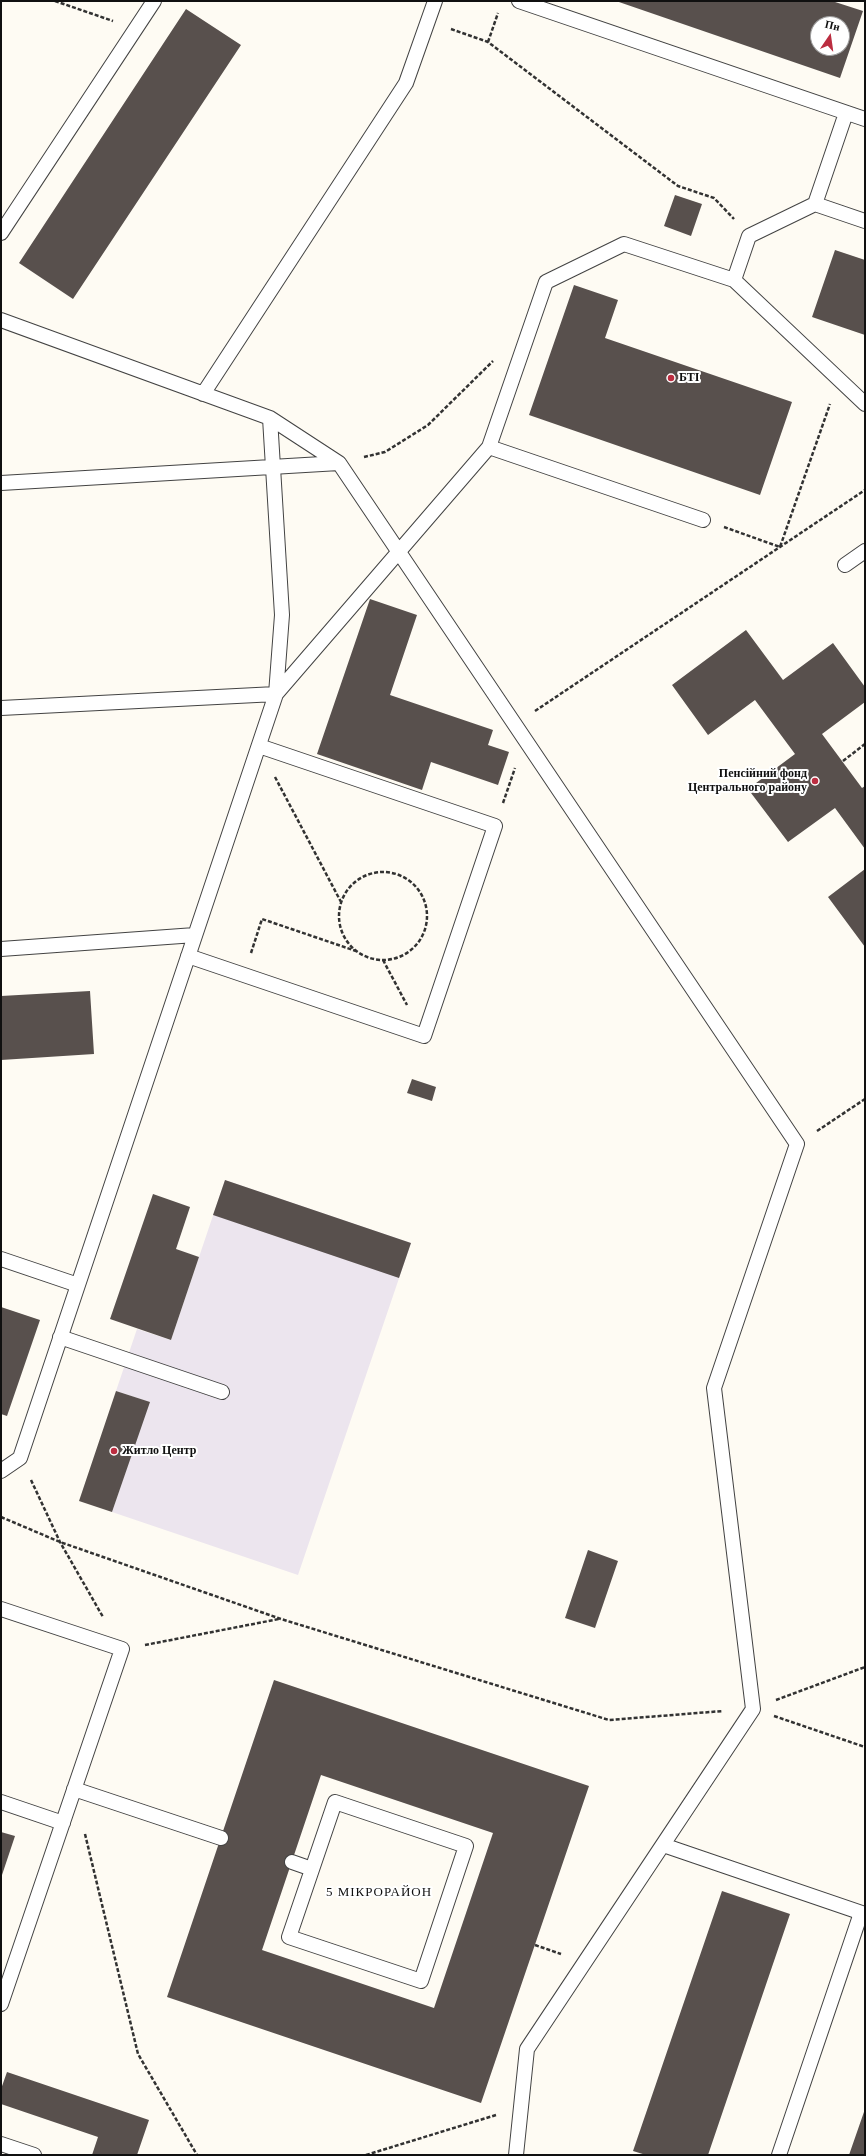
<!DOCTYPE html>
<meta charset="utf-8">
<style>
body{margin:0}
#map{position:relative;width:866px;height:2156px;overflow:hidden;background:#fefbf3;font-family:"Times New Roman",serif}
canvas{display:block}
.frame{position:absolute;inset:0;border:2px solid #101010;pointer-events:none}
.north{position:absolute;left:810px;top:16px;width:40px;height:40px;box-sizing:border-box;background:#fff;border:1px solid #9f9f9f;border-radius:50%;rotate:13deg;font-size:11px;font-weight:700;line-height:16px;text-align:center;color:#101010}
.north::after{content:'';display:block;margin:auto;width:14px;height:18px;background:#bb2d40;clip-path:polygon(50% 0,100% 100%,50% 72%,0 100%)}
</style>
<div id="map">
<canvas width="866" height="2156"></canvas>
<div class="frame"></div>
<div class="north">Пн</div>
</div>
<script>
const ctx = document.querySelector('canvas').getContext('2d');
ctx.lineJoin = 'round';
function fill(path, color) { ctx.fillStyle = color; ctx.fill(path, 'evenodd'); }
const poly = rows => new Path2D(rows.map(r => 'M' + r).join(''));
function strokePath(path, color, width, dash) { ctx.strokeStyle = color; ctx.lineWidth = width; ctx.lineCap = dash ? 'butt' : 'round'; ctx.setLineDash(dash || []); ctx.stroke(path); }
function drawText(font, color, halo, rows, align = 'center') {
  ctx.font = font + ' "Times New Roman",serif'; ctx.lineWidth = 4; ctx.setLineDash([]); ctx.textBaseline = 'middle'; ctx.strokeStyle = halo; ctx.fillStyle = color; for (const [text, x, y, turn = 0] of rows) {
    ctx.save(); ctx.translate(x, y); ctx.rotate((+turn || 0) * Math.PI / 180); ctx.textAlign = isNaN(turn) ? turn : align; if (halo) ctx.strokeText(text, 0, 0); ctx.fillText(text, 0, 0); ctx.restore();
  }
}
const industrial = poly([
 [225,1180,411,1243,298,1575,112,1512,149,1402,116,1391,137,1329,171,1340]
]);
const building = poly([
 [616,1,832,1,863,11,840,78],
 [818,24,842,24,842,48,818,48],
 [186,9,241,45,73,299,19,263],
 [675,195,702,204,691,236,664,226],
 [835,250,865,260,865,335,812,317],
 [574,285,618,300,605,338,792,402,760,495,529,415],
 [370,599,417,615,390,695,493,730,488,745,509,752,498,785,431,762,422,790,317,754],
 [746,630,783,680,833,643,865,687,865,702,822,734,862,788,865,786,865,849,835,808,788,842,748,789,795,754,755,700,708,735,672,685],
 [865,869,865,947,828,897],
 [90,991,94,1054,1,1060,1,996],
 [412,1079,436,1087,432,1101,407,1093],
 [225,1180,411,1243,399,1278,213,1215],
 [153,1194,190,1207,176,1249,199,1257,171,1340,110,1319],
 [1,1307,40,1320,7,1416,1,1414],
 [116,1391,150,1402,112,1512,79,1501],
 [588,1550,618,1561,595,1628,565,1618],
 [274,1680,589,1786,481,2103,167,1997],
 [321,1775,493,1833,434,2008,262,1950],
 [1,1832,15,1836,1,1878],
 [722,1891,790,1914,708,2155,646,2155,633,2151],
 [7,2072,149,2120,137,2155,92,2155,98,2137,1,2104,1,2089],
 [865,2109,865,2155,849,2155]
]);
const path = poly([
 [55,1,113,21],
 [451,29,488,42,678,186,714,198,734,219],
 [488,42,498,13],
 [364,457,385,452,428,425,493,361],
 [724,527,780,547,830,404],
 [535,711,865,490],
 [843,761,865,744],
 [275,777,341,902],
 [503,803,515,768],
 '339 916a44 44 0 1 1 88 0a44 44 0 1 1-88 0Z',
 [251,953,262,919,356,951],
 [383,960,407,1005],
 [817,1131,865,1099],
 [31,1480,60,1542,103,1617],
 [1,1517,60,1542,281,1619,609,1720,723,1711],
 [145,1645,279,1619],
 [776,1700,865,1667],
 [774,1716,865,1747],
 [85,1834,138,2054,197,2155],
 [535,1945,561,1954],
 [366,2155,496,2115]
]);
const service = poly([
 [519,1,865,119],
 [815,204,846,113],
 [1,233,154,1],
 [734,280,749,236,815,204,865,221],
 [1,320,270,418,339,463,797,1144,714,1388,753,1709,527,2049,516,2155],
 [203,394,406,83,435,1],
 [489,447,703,520],
 [1,483,339,463],
 [845,565,865,551],
 [1,708,276,694,489,447,546,282,624,244,734,280,865,404],
 [1,949,195,935],
 [188,956,424,1036,495,826,259,746],
 [1,1259,78,1285],
 [60,1337,222,1392],
 [1,1471,20,1458,276,694,282,615,270,418],
 [1,1609,122,1649,1,2004],
 [74,1789,221,1838],
 [1,1802,63,1823],
 [335,1802,466,1846,421,1981,289,1937,335,1802],
 [663,1845,865,1914],
 [292,1862,312,1869],
 [1,2144,34,2155],
 [779,2155,861,1913]
]);
const markers = [
 [671,378,4,"#bb2d40"],
 [815,781,4,"#bb2d40"],
 [114,1451,4,"#bb2d40"]
];
const poiNames = [
 ["БТІ",679,378],
 ["Пенсійний фонд",807,774,"right"],
 ["Центрального району",807,788,"right"],
 ["Житло Центр",122,1451]
];
const neighbourhoodNames = [
 ["5 МІКРОРАЙОН",379,1893]
];
fill(industrial, '#ece5ee');
fill(building, '#58504d');
strokePath(service, '#434343', 16);
strokePath(path, '#323232', 2.5, [4, 2]);
strokePath(service, '#fff', 14);
for (const [x, y, r, color] of markers) { const dot = new Path2D(); dot.arc(x, y, r, 0, 2 * Math.PI); ctx.fillStyle = color; ctx.fill(dot); strokePath(dot, '#fff', 1.5); }
drawText('bold 12px', '#101010', '#fff', poiNames, 'left');
ctx.letterSpacing = '1px';
drawText('13px', '#101010', '#fff', neighbourhoodNames);
ctx.letterSpacing = '0px';
</script>
